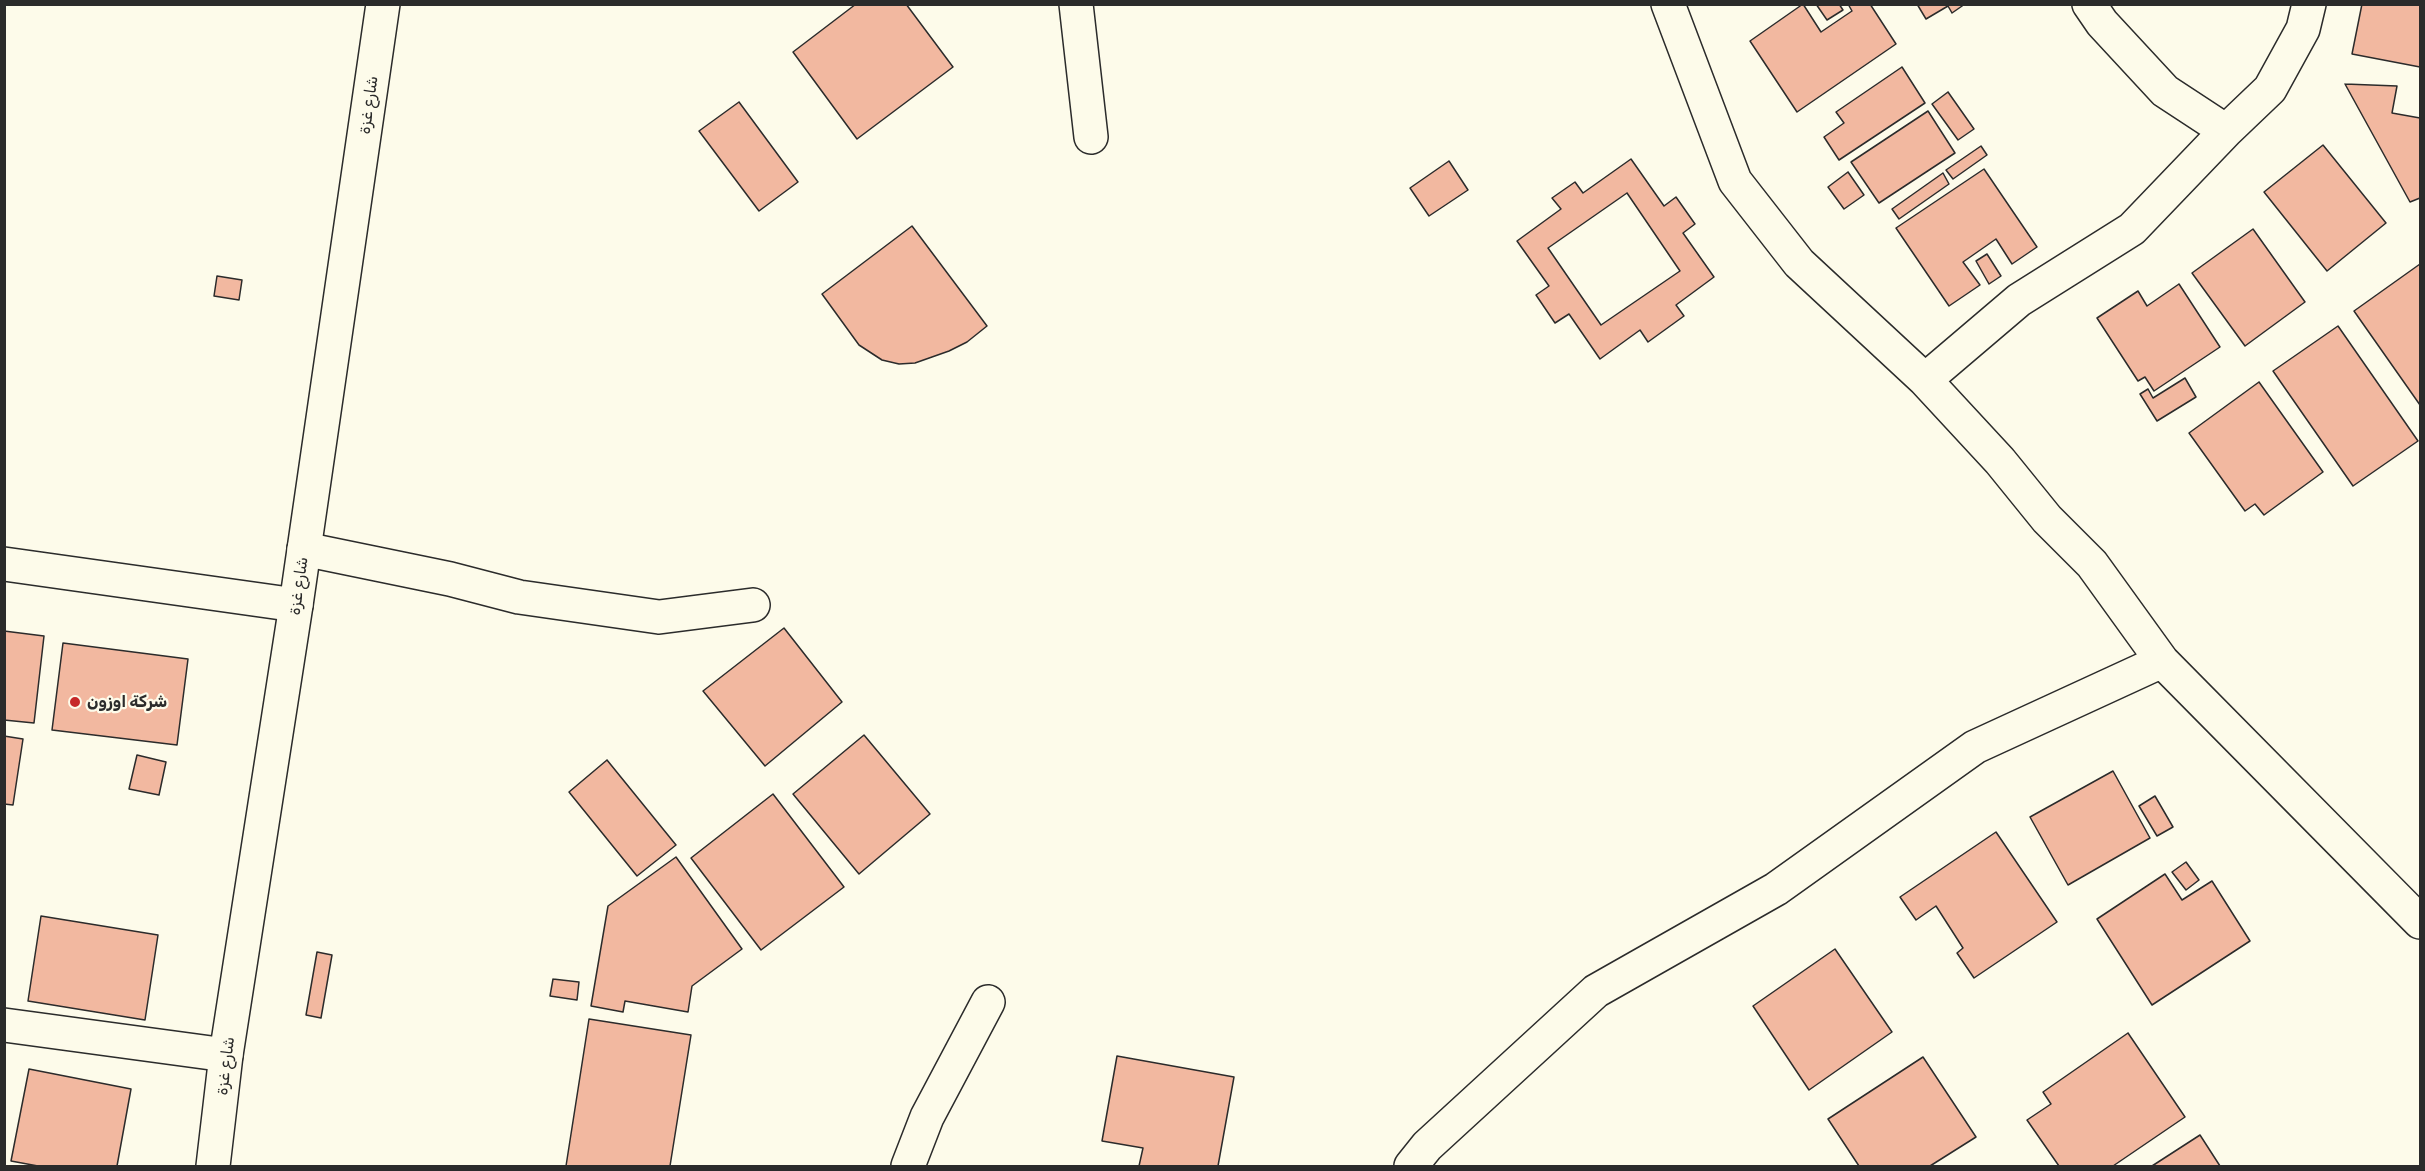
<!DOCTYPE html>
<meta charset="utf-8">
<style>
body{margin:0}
#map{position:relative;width:2425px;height:1171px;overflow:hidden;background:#fdfbea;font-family:Rubik,sans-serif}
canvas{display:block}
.frame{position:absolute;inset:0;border:6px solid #2b2b2b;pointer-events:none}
</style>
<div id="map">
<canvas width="2425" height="1171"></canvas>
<div class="frame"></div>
</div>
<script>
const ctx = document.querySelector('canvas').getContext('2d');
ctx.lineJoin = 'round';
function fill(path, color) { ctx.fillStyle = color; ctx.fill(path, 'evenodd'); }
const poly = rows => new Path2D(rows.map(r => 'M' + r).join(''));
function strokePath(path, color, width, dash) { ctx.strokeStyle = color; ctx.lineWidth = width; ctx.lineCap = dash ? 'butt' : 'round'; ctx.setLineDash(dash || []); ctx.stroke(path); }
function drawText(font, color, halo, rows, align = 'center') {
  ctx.font = font + ' Rubik,"Noto Naskh Arabic",sans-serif'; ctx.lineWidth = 4.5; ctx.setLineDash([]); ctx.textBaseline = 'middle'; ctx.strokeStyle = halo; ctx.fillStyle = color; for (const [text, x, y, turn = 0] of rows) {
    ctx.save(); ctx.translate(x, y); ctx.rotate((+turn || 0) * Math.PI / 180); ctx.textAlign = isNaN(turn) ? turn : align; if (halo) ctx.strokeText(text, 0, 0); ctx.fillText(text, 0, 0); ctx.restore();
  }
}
const building = poly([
 [856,4,906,4,953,67,857,139,793,52,856,4],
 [1803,4,1821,32,1852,11,1848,4,1870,4,1896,44,1797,112,1750,41,1803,4],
 [1816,4,1839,4,1843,10,1827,20,1816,4],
 [1917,4,1965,4,1952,13,1948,6,1926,19,1917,4],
 [2362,4,2420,4,2420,67,2352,54,2362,4],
 [1902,67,1925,103,1839,160,1824,137,1844,123,1836,112,1902,67],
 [2345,84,2397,86,2392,113,2420,118,2420,198,2410,202,2345,84],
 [1948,92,1974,129,1958,140,1932,104,1948,92],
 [739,102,798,182,759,211,699,131,739,102],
 [1928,111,1955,153,1879,203,1851,162,1928,111],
 [2323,145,2386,223,2327,271,2264,192,2323,145],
 [1981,146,1987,155,1953,179,1946,170,1981,146],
 [1631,159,1664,206,1676,197,1695,224,1683,233,1714,277,1676,305,1684,316,1648,342,1640,330,1600,359,1569,314,1555,323,1536,295,1549,286,1517,241,1561,209,1552,198,1575,182,1583,193,1631,159],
 [1627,193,1680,271,1601,325,1548,248,1627,193],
 [1449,161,1468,190,1429,216,1410,188,1449,161],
 [1984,169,2037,247,2012,264,1996,239,1963,262,1980,285,1949,306,1896,228,1984,169],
 [1848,172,1864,195,1844,209,1828,187,1848,172],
 [1943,173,1949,184,1899,219,1892,209,1943,173],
 [912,226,987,326,967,342,949,351,915,363,899,364,882,360,859,345,822,294,912,226],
 [2253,229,2305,302,2245,346,2192,273,2253,229],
 [1987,254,2001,276,1989,284,1976,261,1987,254],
 [2420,264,2420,405,2354,311,2420,264],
 [217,276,242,280,239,300,214,296,217,276],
 [2179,284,2220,347,2154,391,2145,377,2138,381,2097,318,2138,291,2147,306,2179,284],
 [2338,326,2418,441,2353,486,2273,371,2338,326],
 [2185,378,2196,397,2157,421,2140,394,2148,389,2153,398,2185,378],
 [2259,382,2323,472,2264,515,2255,504,2245,511,2189,433,2259,382],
 [784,628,842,702,765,766,703,691,784,628],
 [4,631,44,636,34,723,4,720,4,631],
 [63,643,188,659,177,745,52,730,63,643],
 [864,735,930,814,859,874,793,794,864,735],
 [4,736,23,739,13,805,4,804,4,736],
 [137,755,166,762,159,795,129,789,137,755],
 [607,760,676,845,637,876,569,792,607,760],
 [2113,771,2150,838,2068,885,2030,817,2113,771],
 [773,794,844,887,761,950,691,858,773,794],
 [2155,796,2173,827,2157,836,2139,806,2155,796],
 [1996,832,2057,922,1974,978,1957,953,1963,948,1936,906,1916,920,1900,897,1996,832],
 [676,857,742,949,692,986,688,1012,625,1001,623,1012,591,1006,608,906,676,857],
 [2186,862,2199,880,2186,890,2172,872,2186,862],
 [2165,874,2182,900,2212,881,2250,941,2152,1005,2097,919,2165,874],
 [41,916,158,935,145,1020,28,1001,41,916],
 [1835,949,1892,1032,1809,1090,1753,1006,1835,949],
 [317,952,332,955,321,1018,306,1015,317,952],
 [553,979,579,982,577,1000,550,996,553,979],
 [589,1019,691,1035,670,1166,566,1166,589,1019],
 [2128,1033,2185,1117,2113,1166,2059,1166,2027,1120,2051,1104,2043,1092,2128,1033],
 [1117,1056,1234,1077,1218,1166,1139,1166,1143,1148,1102,1141,1117,1056],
 [1923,1057,1976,1137,1930,1166,1859,1166,1828,1119,1923,1057],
 [29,1069,131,1089,117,1166,38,1166,11,1161,29,1069],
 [2200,1135,2220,1166,2152,1166,2200,1135]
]);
const street = poly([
 [1076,4,1091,137],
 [1668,4,1735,181,1799,263,1925,380,2000,461,2047,519,2092,564,2162,661,2420,922],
 [2089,4,2102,23,2165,91,2226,131],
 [1925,380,2019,300,2132,229,2226,131,2270,89,2303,29,2309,4],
 [304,549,450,579,519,597,659,617,753,605],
 [4,564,296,605],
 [4,1025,226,1055],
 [908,1166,927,1117,988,1002],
 [1411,1166,1427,1146,1596,991,1776,889,1975,747,2162,661]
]);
const secondary = poly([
 [213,1166,226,1055,296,605,383,4]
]);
const markers = [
 [75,702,6,"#c62828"]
];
const streetNames = [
 ["شارع غزة",369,105,-82],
 ["شارع غزة",299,586,-82],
 ["شارع غزة",226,1066,-83]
];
const poiNames = [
 ["شركة اوزون",87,702]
];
fill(building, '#f2b8a0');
strokePath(building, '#2b2b2b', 1.5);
strokePath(street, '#2b2b2b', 36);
strokePath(secondary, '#2b2b2b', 36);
strokePath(street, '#fdfbea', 33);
strokePath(secondary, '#fdfbea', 33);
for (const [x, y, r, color] of markers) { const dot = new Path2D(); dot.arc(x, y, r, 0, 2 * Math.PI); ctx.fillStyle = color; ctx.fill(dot); strokePath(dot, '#fdfbea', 2); }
drawText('16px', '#2b2b2b', '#fdfbea', streetNames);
drawText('bold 16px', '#2b2b2b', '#fdfbea', poiNames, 'left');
</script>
